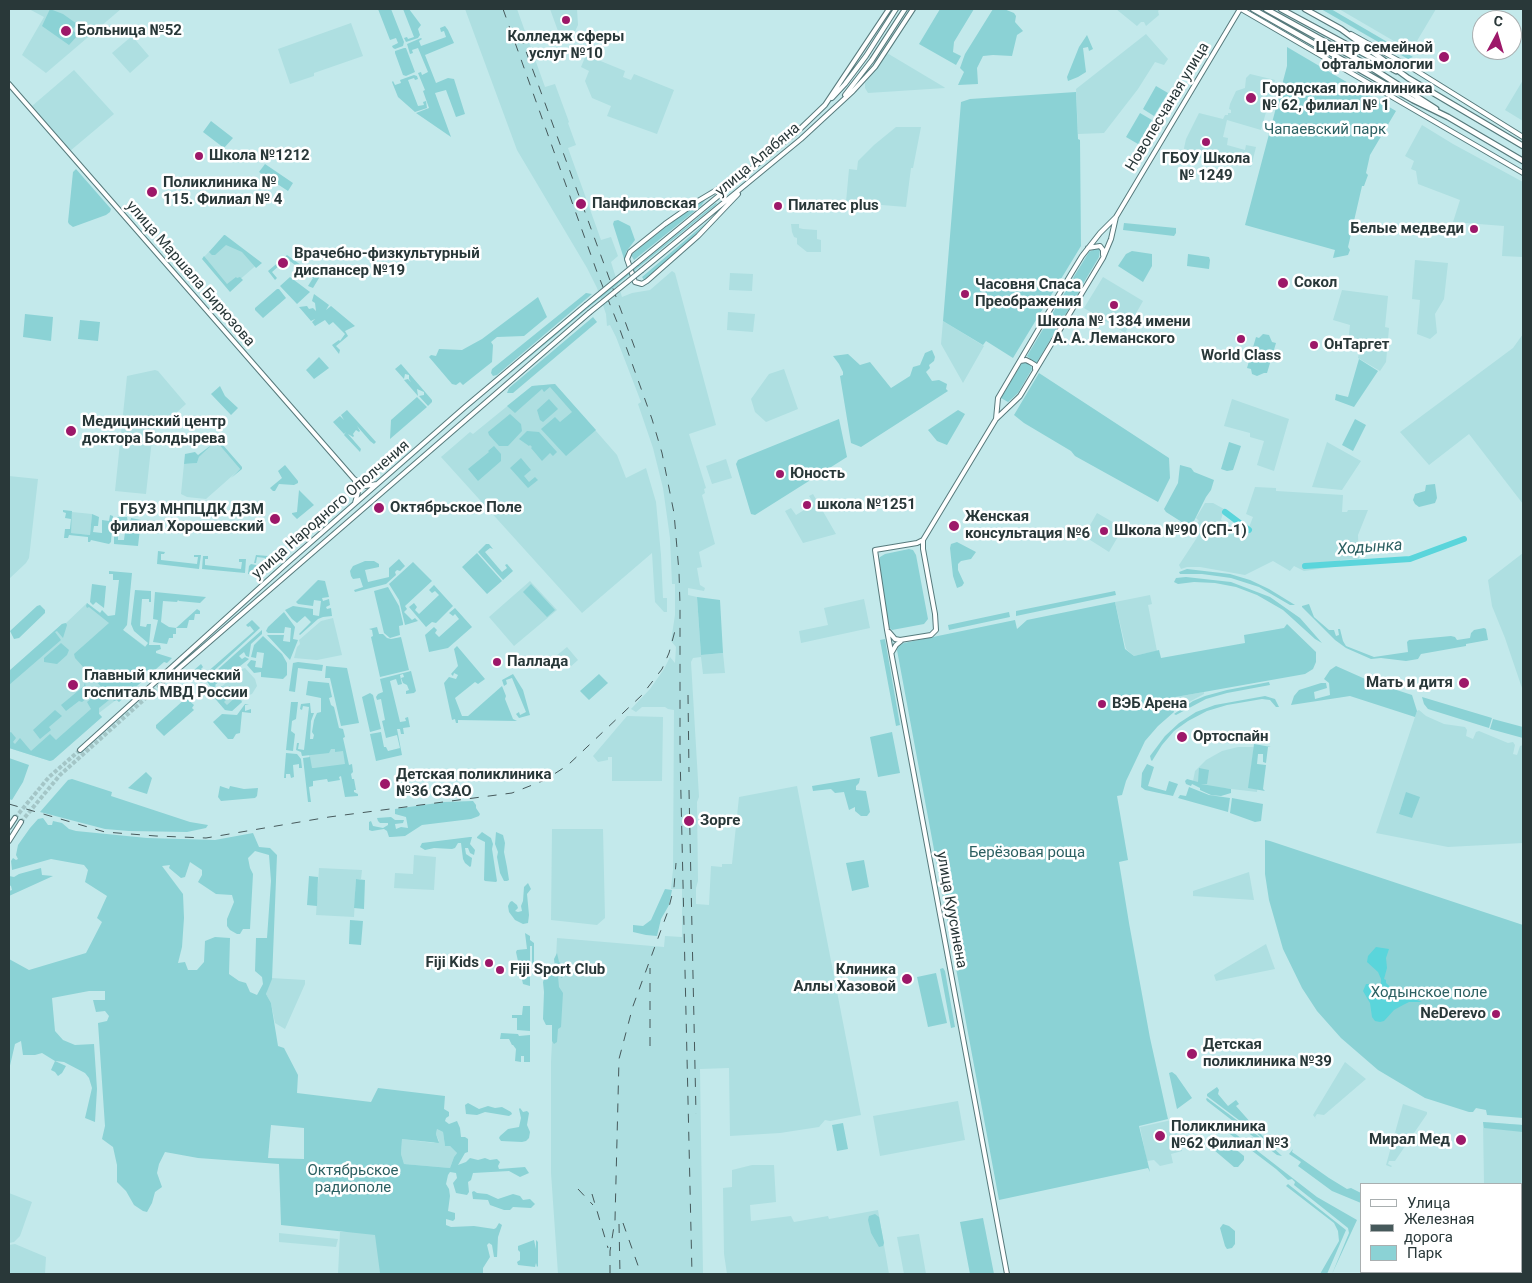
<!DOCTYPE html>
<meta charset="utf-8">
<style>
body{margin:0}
#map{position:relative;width:1532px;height:1283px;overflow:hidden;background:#c3e9eb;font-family:Roboto,sans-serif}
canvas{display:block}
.frame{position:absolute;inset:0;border:10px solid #293839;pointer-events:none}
.legend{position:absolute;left:1360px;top:1183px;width:162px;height:90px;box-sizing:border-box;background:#fff;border:1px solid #a9afb0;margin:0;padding:6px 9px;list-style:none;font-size:15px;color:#293839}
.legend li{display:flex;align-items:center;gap:10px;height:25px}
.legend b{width:25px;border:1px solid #a9afb0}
.north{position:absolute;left:1472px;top:10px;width:50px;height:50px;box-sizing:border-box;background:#fff;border:1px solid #a9afb0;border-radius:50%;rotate:6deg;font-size:14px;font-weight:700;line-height:20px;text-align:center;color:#293839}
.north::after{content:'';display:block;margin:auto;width:18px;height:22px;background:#9d1869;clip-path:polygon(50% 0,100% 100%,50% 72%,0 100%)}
</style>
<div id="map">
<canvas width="1532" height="1283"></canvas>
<div class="frame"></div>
<ul class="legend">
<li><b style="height:6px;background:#fff"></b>Улица</li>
<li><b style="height:6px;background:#46595b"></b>Железная дорога</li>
<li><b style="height:14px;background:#8bd2d5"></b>Парк</li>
</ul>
<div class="north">С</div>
</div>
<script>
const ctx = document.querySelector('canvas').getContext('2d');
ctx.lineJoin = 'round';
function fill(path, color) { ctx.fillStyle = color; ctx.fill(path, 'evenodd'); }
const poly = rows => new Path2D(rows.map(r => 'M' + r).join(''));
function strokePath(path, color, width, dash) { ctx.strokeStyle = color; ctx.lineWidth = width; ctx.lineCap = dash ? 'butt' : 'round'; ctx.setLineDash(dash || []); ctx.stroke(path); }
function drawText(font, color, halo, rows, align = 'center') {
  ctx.font = font + ' Roboto,sans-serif'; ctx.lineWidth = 5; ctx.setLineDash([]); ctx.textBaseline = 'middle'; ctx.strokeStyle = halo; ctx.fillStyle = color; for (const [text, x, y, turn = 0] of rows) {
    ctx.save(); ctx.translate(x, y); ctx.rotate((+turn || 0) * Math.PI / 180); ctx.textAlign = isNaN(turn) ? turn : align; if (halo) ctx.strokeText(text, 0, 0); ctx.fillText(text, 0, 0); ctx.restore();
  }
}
const built = poly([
 [29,9,121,9,46,73,22,55,44,17],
 [465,9,517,9,545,87,555,84,569,122,568,123,576,145,568,148,601,240,611,237,618,256,611,262,622,297,632,293,650,290,672,271,675,273,716,425,689,434,706,488,704,489,705,493,702,495,715,544,699,552,702,567,697,568,698,574,700,585,705,588,704,591,688,588,688,595,697,597,701,655,723,653,725,673,703,674,701,657,693,658,691,662,699,797,697,802,698,881,696,888,696,904,709,905,711,866,722,867,722,864,732,864,739,797,797,786,861,1115,830,1121,825,1120,819,1127,780,1133,730,1136,729,1068,700,1069,703,1274,558,1274,551,1173,551,1062,557,938,664,947,665,936,682,937,682,889,671,889,673,870,674,710,668,709,665,707,642,707,636,712,631,709,650,689,664,669,670,657,675,663,676,647,671,641,675,615,675,584,672,584,670,538,663,488,653,448,638,404,641,402,616,337,610,325,607,326,606,314,597,288,587,268,517,150],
 [550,9,577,9,578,25,572,38,558,31],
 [1116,9,1160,9,1158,11,1159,15,1146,26,1144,22,1141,22,1137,26],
 [1339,9,1436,9,1411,51],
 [351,23,363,56,314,73,314,76,290,84,278,49],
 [1146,34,1168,59,1164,65,1155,62,1138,89,1104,133,1078,134,1076,89],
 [132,36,149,56,130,73,112,53],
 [887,53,944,87,945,88,868,93,865,88,865,83],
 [586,55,625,71,623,77,631,80,634,74,674,90,657,134,607,116,611,106,592,98,585,81,589,71,581,67],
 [74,70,114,114,70,151,32,106],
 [1250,74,1275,80,1261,130,1227,120,1223,137,1228,138,1227,145,1245,150,1246,145,1256,147,1251,167,1224,160,1217,163,1183,153,1186,139,1199,113,1223,119,1225,115,1228,115,1228,113,1231,113,1231,110,1229,109,1230,104,1236,91,1245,88,1246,78],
 [1523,80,1523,121,1505,110],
 [1422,125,1453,144,1523,182,1523,257,1502,256,1504,226,1453,222,1460,200,1418,184,1416,171,1411,169,1414,161,1405,156],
 [896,127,921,127,913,168,911,168,906,207,846,202,849,169,857,170,858,161,874,145],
 [791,224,799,224,799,228,803,229,817,230,817,239,821,240,821,252,807,252,797,244,797,238,794,237,792,232],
 [224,236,260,262,229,289,203,258],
 [1415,260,1448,263,1444,299,1435,314,1437,333,1430,339,1417,334,1420,300,1412,299],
 [730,273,753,274,752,291,729,290],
 [1103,277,1143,301,1125,333,1084,308],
 [1342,290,1388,296,1385,327,1389,328,1386,362,1380,371,1358,358,1359,352,1352,345,1348,344,1350,325,1333,320],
 [728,312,755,314,753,332,727,330],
 [943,321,984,346,963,383,941,344],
 [1523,334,1523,504,1469,434,1429,465,1400,432,1513,348],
 [784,369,798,409,766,422,755,412,751,399,769,374],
 [155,370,158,371,186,404,164,424,153,430,146,494,115,491,127,376],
 [555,384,617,455,626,478,646,468,656,502,661,555,663,598,667,598,667,612,664,612,655,602,652,553,582,613,441,457,470,432,473,434,532,386],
 [1232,399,1289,419,1274,471,1257,465,1264,441,1250,437,1250,433,1224,426],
 [216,441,240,469,206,499,187,497,181,494,184,464,197,463,199,457],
 [1327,442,1361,461,1342,490,1312,487],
 [726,459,732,478,712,484,706,466],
 [9,476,38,479,29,558,26,563,9,579],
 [1255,487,1276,488,1276,491,1343,495,1342,512,1347,512,1348,510,1368,510,1358,535,1359,559,1340,560,1340,566,1304,571,1294,566,1290,571,1273,561,1245,575,1200,567,1187,567,1181,569,1179,565,1200,533,1195,527,1199,521,1196,518,1205,503,1213,503,1224,509,1221,520,1246,535,1253,517,1246,514],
 [813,494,836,534,803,543,785,511,791,508,796,515,814,504,809,496],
 [72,512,92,514,90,535,70,533],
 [1097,513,1123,528,1109,552,1087,538,1085,534],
 [1523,553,1523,691,1505,638,1492,606,1488,580],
 [530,581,557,610,514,646,489,617],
 [1150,595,1152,604,1148,605,1157,651,1134,656,1126,649,1115,602],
 [864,599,870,628,801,643,799,631,828,625,824,608],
 [87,603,146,647,119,702,116,700,99,713,102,717,53,760,50,761,9,748,9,671,62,624,66,623],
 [333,618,342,655,317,660,294,658,297,647,300,644,299,640,321,621],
 [567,647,578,660,568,669,556,656],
 [245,668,255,679,257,686,252,694,243,697,242,702,232,711,225,710,212,695,242,669],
 [1204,692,1204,694,1178,708,1176,707,1173,711,1170,698],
 [1419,710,1426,716,1444,724,1465,727,1467,730,1466,736,1473,739,1476,732,1479,731,1508,743,1513,742,1515,745,1513,754,1517,755,1520,746,1523,745,1523,843,1448,847,1376,833,1417,711],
 [627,716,663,717,662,781,612,781,612,757,608,757,608,760,598,762,593,756],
 [342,738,347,770,313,781,309,756,310,743],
 [1238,747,1254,747,1251,769,1258,783,1257,792,1206,786,1193,781,1195,771,1206,760,1222,751],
 [552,829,603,829,605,918,597,925,551,920],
 [414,855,436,857,434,890,394,888,395,873,413,874],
 [319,868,362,870,361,879,356,879,354,917,316,915],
 [1249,872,1254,900,1193,896,1193,891],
 [1266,944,1275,969,1216,981,1214,975],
 [271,978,305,980,305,984,285,1029,275,1023,271,1003,266,994],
 [1345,1062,1366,1079,1324,1115,1317,1114,1315,1117,1317,1120,1313,1115],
 [958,1101,965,1140,880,1156,873,1116],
 [1403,1104,1427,1112,1427,1114,1395,1161,1389,1161,1388,1164,1392,1166,1391,1167,1386,1165],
 [1176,1119,1182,1151,1171,1154,1173,1163,1160,1166,1154,1160,1147,1161,1140,1127],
 [1483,1122,1523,1125,1523,1210,1521,1210,1521,1184,1484,1184],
 [437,1129,443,1132,445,1146,450,1146,457,1153,454,1157,450,1168,404,1164,401,1154,402,1139,434,1143,439,1141,436,1134],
 [752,1165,774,1165,776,1202,750,1205,751,1221,791,1216,794,1222,828,1216,829,1219,878,1210,889,1274,727,1274,724,1254,723,1188,732,1187,732,1170],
 [9,1193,32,1202,20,1236,14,1242,9,1243],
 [340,1232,386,1232,383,1274,338,1274],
 [279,1233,338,1239,336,1247,279,1242],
 [919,1234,926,1274,904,1274,897,1237],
 [15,1244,46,1257,45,1274,9,1274,9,1245]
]);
const green = poly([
 [50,9,63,14,77,24,72,30,78,35,69,45,42,26],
 [378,9,391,9,404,42,403,46,395,49,393,48,392,46,398,43,396,38,390,40],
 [403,9,409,9,421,25,418,29,420,35,418,38,406,42,404,38,407,37,408,39,414,37],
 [940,9,974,9,954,42,953,52,961,56,956,65,919,44],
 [993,9,1004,9,1014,13,1016,16,1015,22,1023,31,1017,35,1012,56,993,55,983,56,977,68,978,84,958,85,964,72,960,68,965,54],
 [1321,9,1331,9,1413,57,1408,59],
 [445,26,448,30,454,43,425,55,436,83,448,78,454,79,465,114,456,117,446,90,435,93,451,137,416,113,429,108,423,91,425,90,418,73,421,72,422,75,428,72,418,48,412,50,413,53,410,54,407,44,421,38,422,39,419,41,421,46,446,37,444,31,441,32,440,28],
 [1087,35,1093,49,1089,51,1088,47,1083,48,1086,72,1078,77,1068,81,1067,77,1079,47],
 [1287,47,1396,111,1370,155,1366,173,1368,175,1364,186,1362,186,1348,247,1350,250,1348,255,1333,258,1335,250,1245,225,1287,66],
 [404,48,406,48,415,72,406,76,403,75,395,53,395,51],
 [414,75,417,76,418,79,415,80,414,78,408,80,418,106,424,105,423,102,426,101,427,108,415,112,398,97,392,82,393,81,395,85,401,83,400,80],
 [1156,86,1168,93,1154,116,1143,109],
 [1076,92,1078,139,1080,140,1081,246,1013,358,986,341,983,345,943,321,961,102,970,99],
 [1140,113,1152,120,1138,144,1126,137],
 [211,121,233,138,224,148,203,132],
 [265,164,293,183,288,191,259,172],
 [76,169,111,209,110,212,106,215,73,227,69,224,68,222,73,172],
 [706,199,701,206,634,260,631,255,682,214],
 [716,203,717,204,588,308,494,387,587,307],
 [618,220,630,226,635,240,626,252,625,262,613,224,614,221],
 [708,221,684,246,644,280,642,277],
 [1124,223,1176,228,1176,233,1174,236,1123,230],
 [224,235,225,235,262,263,256,268,242,252,226,245,215,255,212,255,209,252],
 [1097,248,1100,250,1099,257,1083,284,1081,284,1073,278,1089,252],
 [1132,251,1152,254,1152,266,1143,282,1118,266,1126,254],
 [1188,254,1209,257,1210,260,1209,269,1187,266],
 [287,255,319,278,313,288,308,286,313,278,287,259,272,272,277,278,275,280,268,271],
 [204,256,227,284,236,277,237,278,240,277,243,280,230,292,202,259],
 [290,277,310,292,297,304,280,286],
 [1070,284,1079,288,1080,290,1037,362,1034,362,1027,356],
 [277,289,279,289,286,298,263,318,255,310,255,308],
 [586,293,592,294,497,375,493,376,491,373,492,369],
 [314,294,329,305,326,310,331,306,355,326,345,331,348,336,336,346,340,350,339,354,332,345,339,340,340,341,345,334,333,322,329,325,325,320,315,326,312,322,315,319,311,321,299,307,307,306,309,309,313,308,316,311,315,303,312,301],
 [538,297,547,317,524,336,497,337,491,342,493,345,492,362,463,385,460,382,456,385,452,384,429,357,431,355,436,356,439,349,462,350,482,339],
 [25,314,53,317,51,341,23,337],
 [593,317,597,322,513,393,507,393,509,388],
 [80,320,100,322,98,341,78,339],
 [1263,334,1269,335,1272,342,1276,343,1267,373,1264,373,1257,376,1252,374,1251,369,1247,368,1256,337,1259,338],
 [932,350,935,357,934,361,929,365,930,368,926,372,932,381,939,380,947,384,946,389,948,391,861,447,851,443,840,376,843,375,843,372,839,364,833,356,848,354,860,365,870,362,891,388,910,376,913,367,920,365,925,353],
 [319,357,329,368,314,379,306,370],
 [1359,359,1378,371,1354,407,1335,400,1336,394,1348,397],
 [1026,362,1031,366,1032,369,1018,393,1008,402,1001,398,1022,363],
 [401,364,432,400,432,402,428,406,419,396,424,395,424,392,417,389,418,396,404,380,408,379,411,382,409,379,409,375,405,374,404,379,395,369],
 [1039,373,1169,458,1170,478,1158,502,1075,456,1071,451,1024,423,1014,415],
 [555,384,596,430,566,456,541,429,555,417,560,422,572,412,550,387,544,392,542,389,515,413,507,406,532,386],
 [220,386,225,396,238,408,231,415,211,394],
 [417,397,427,407,390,439,391,420],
 [549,399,558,409,543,422,540,420,537,410],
 [347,410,376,442,374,444,370,441,357,426,360,431,359,432,356,430,353,434,354,436,353,437,348,434,361,449,360,452,344,435,346,432,344,434,333,422,340,416,344,420,341,415],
 [958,410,965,414,947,445,937,441,928,430],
 [510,414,521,424,522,431,508,446,499,446,489,435,488,432],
 [839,419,847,457,755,515,751,514,736,464,738,460],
 [1355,419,1366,425,1353,451,1342,445],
 [527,431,539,432,557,452,553,456,550,453,542,461,531,448,532,447,530,445,529,446,519,439],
 [216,437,242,467,242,469,231,478,240,469,216,441,199,457,197,463,184,464,185,454,195,452,198,455,210,446,208,443],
 [1229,442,1241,446,1233,470,1227,471,1221,469],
 [494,446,501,454,501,461,478,481,468,469,489,452,488,451],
 [521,458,531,470,524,476,529,482,535,477,538,480,528,488,510,468],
 [285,465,298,481,298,483,294,485,279,484,275,491,273,491,270,488,282,478,278,471],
 [1180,465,1191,468,1194,472,1214,480,1211,490,1206,497,1192,525,1188,526,1166,512,1164,509,1178,483],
 [1435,484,1437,498,1435,503,1419,507,1415,504,1413,500,1415,494,1425,491,1426,485],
 [299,490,314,505,297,519,292,514,292,513,297,512],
 [63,510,72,511,71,533,90,535,92,514,99,517,98,526,94,526,93,532,102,533,102,520,109,521,110,515,113,516,111,542,109,544,91,540,90,542,88,542,88,537,69,535,68,538,64,538,65,529,70,529,71,519,65,518,66,513,63,512],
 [117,517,127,517,128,523,130,523,131,518,141,520,138,546,114,544,114,536,118,536,118,540,124,540,126,524,120,523,119,526,115,526],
 [957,542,976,552,971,559,961,561,958,564,958,570,964,583,962,586,957,588,953,576,950,548,951,544],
 [486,544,489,544,493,549,490,548,485,552,502,572,507,568,505,565,507,564,513,571,503,580,478,552],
 [909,549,913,550,916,555,928,619,924,624,892,630,888,627,879,560,880,557,885,554],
 [158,551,165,552,164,554,161,554,161,560,197,564,198,557,194,557,194,555,201,555,199,569,157,564],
 [274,553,277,556,275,558,277,560,279,558,279,561,267,573,262,576,248,574,249,566,251,564,256,565,256,571,263,572,265,558,257,557,256,563,254,563,256,555,268,556,268,566,270,566,271,555],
 [477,553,502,581,487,594,462,567],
 [203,556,208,556,208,559,205,559,205,565,241,569,242,562,239,562,239,559,246,559,245,573,202,569],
 [399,559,405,566,400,571,397,570,395,572,396,575,386,584,355,592,354,590,363,587,360,578,353,579,351,576,350,571,353,566,365,561,374,561,379,564,379,567,365,570,368,582,389,577,389,568],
 [413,562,432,581,405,606,407,609,404,612,412,620,415,618,418,621,405,625,399,600,389,584],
 [1187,569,1230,574,1250,580,1269,589,1295,605,1290,605,1259,587,1231,578,1202,574,1180,574,1179,572],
 [109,571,132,573,127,625,123,630,145,647,148,643,134,631,131,624,135,590,151,591,151,602,149,602,149,599,142,599,140,626,146,627,147,624,151,624,149,645,160,645,161,649,156,651,156,653,172,658,167,663,164,662,119,702,117,700,114,701,75,658,74,654,109,623,89,607,87,608,86,606,87,603,100,613,102,610,108,616,115,615,119,580,113,580,113,574,109,574],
 [1186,577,1231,582,1270,597,1300,618,1322,643,1315,639,1283,610,1257,595,1236,587,1215,583,1194,582,1178,584,1174,582,1176,578],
 [318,580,325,581,329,597,322,598,323,601,329,599,330,605,326,607,327,609,331,608,332,616,323,617,318,619,300,635,299,634,311,622,305,616,297,623,292,619,285,610,293,606,313,609,313,615,319,616,321,601,314,600,313,606,298,604,296,602],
 [92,584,106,586,104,608,96,602,93,605,90,602],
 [531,584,555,610,547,617,523,592],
 [434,585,453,606,436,623,432,622,426,627,409,607,414,603,417,607,415,610,419,614,439,595,435,591,432,593,429,590],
 [388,587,399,606,403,623,403,625,399,626,400,635,390,638,384,633,374,591],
 [1115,591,1116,595,1016,616,1016,611],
 [155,592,206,597,200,603,179,601,178,600,177,602,163,601,161,622,169,627,176,628,197,609,200,611,200,614,195,614,194,620,189,620,187,628,176,628,176,634,173,634,173,638,169,638,167,644,153,642,158,620,153,619],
 [697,597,720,600,723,653,701,655],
 [1115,602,1125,649,1134,656,1159,650,1161,658,1245,643,1244,635,1284,628,1287,624,1316,652,1316,662,1313,669,1305,674,1170,698,1174,712,1158,726,1145,741,1126,781,1122,795,1117,796,1128,860,1119,862,1129,923,1150,1038,1168,1119,1139,1126,1150,1172,1148,1168,999,1200,897,650,898,646,904,643,1015,620,1017,629,1027,620],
 [1309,604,1314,617,1329,630,1334,630,1336,636,1339,635,1338,629,1340,629,1343,641,1346,646,1374,657,1408,652,1407,642,1409,640,1451,636,1455,637,1457,640,1470,638,1471,633,1474,630,1484,628,1486,629,1488,640,1466,644,1466,646,1421,654,1418,659,1406,661,1381,658,1371,659,1346,648,1335,640,1302,607,1302,606],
 [40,605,45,610,45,613,19,638,14,639,10,631,37,606],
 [455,608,472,627,448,648,429,652,425,635,434,627,437,630,435,633,439,637,459,619,455,614,453,616,449,613],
 [284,612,295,627,293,639,298,640,290,660,267,635,284,635,283,641,290,642,291,628,285,627,284,633,268,633,266,631,268,627],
 [1009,612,1010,617,949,630,948,625],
 [252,620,260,628,205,679,199,671,196,673,194,670,201,664,203,667,201,669,205,674,254,631,250,626,248,627,246,625],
 [66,623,67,625,63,638,57,631,55,632,61,640,9,685,9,671,62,624],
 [377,627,379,634,383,634,387,638,391,639,401,637,409,670,380,677,371,637,373,636,372,630,369,629],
 [262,630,262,634,251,644,249,657,246,656,244,652,239,656,242,659,245,657,249,659,235,670,234,669,215,685,216,686,212,689,206,680],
 [263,636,282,654,287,663,287,675,283,679,261,677,261,672,254,673,247,665,251,660,256,661,255,667,262,668,264,653,257,652,256,658,251,657,254,645],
 [885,639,900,725,896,726,880,640],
 [61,643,69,650,67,655,57,664,44,662,44,658],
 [457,646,485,679,478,684,475,682,455,698,462,716,468,716,502,686,506,696,505,699,513,719,517,721,458,720,458,723,456,723,455,719,452,720,444,683,449,677,456,679,458,675,454,673,453,676,451,674,458,666,454,649],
 [298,662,323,665,322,671,298,668,295,692,289,691,293,663],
 [326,666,347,668,359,723,341,726,330,678,325,678],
 [1336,666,1372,682,1412,695,1417,711,1415,717,1350,696,1291,705,1294,696,1299,690,1321,683,1326,683,1327,688,1314,692,1315,699,1330,695,1329,683,1324,679,1330,670],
 [411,671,416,691,414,693,406,694,406,691,409,690,407,685,403,683,401,678,404,677,403,674,400,675,402,684,398,685,396,679,390,681,400,722,406,721,405,718,408,717,410,727,403,728,404,734,401,734,400,729,397,729,402,755,376,761,370,734,381,732,384,747,386,747,388,751,400,748,397,735,386,738,382,721,385,720,381,699,377,700,376,697,378,694,383,692,380,679],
 [513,674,523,690,530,715,519,718,516,714,519,712,520,715,526,712,512,678,506,680,507,684,504,686,502,680],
 [599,674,608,683,589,700,580,691],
 [308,681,329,683,332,697,329,698,331,705,334,707,339,728,343,729,345,737,343,738,349,765,352,764,353,772,351,774,352,779,354,779,356,790,354,790,354,792,358,794,358,796,345,797,341,776,339,777,340,780,328,782,327,779,313,781,313,786,309,787,311,802,308,802,303,758,310,757,312,768,314,768,345,764,343,751,335,752,335,749,331,749,329,753,302,756,301,752,296,750,297,743,299,743,298,749,304,750,309,707,303,706,302,710,300,709,301,704,310,703,311,713,314,713,311,721,310,739,313,739,314,735,312,732,314,720,317,713,321,712,321,698,306,695],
 [85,682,87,698,82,702,79,701,66,711,61,705,84,686],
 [1269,682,1270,685,1227,693,1206,699,1176,715,1174,714,1193,701,1205,696,1227,690],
 [222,686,224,690,220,694,226,700,224,702,227,705,237,696,242,702,232,711,225,710,212,695],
 [100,691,109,700,99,708,99,714,102,717,53,760,50,761,9,748,9,733,11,732,16,738,13,742,15,744,20,738,31,751,50,734,56,740,91,709,87,702],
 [370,693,373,695,381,729,370,732,362,697],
 [1265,696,1275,699,1279,707,1276,707,1270,700,1262,699,1227,705,1207,711,1188,721,1174,731,1162,745,1152,761,1151,760,1150,756,1165,736,1179,723,1196,712,1215,705],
 [1422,697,1492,718,1489,728,1428,709,1424,704],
 [186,698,194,705,192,708,194,710,164,736,156,728,156,725],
 [291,702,298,702,296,719,292,721,291,731,295,734,293,751,286,750],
 [245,704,249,705,245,705,245,711,251,709,251,713,242,712,240,733,236,734,233,739,228,739,213,722,222,714,237,715],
 [55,710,62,716,49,727,51,730,40,739,33,730],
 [1493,719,1523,727,1523,738,1490,729],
 [892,732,900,773,878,777,870,737],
 [1254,744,1271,747,1268,747,1266,763,1263,762,1263,754,1258,754,1257,764,1266,765,1263,789,1265,791,1248,788],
 [286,753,297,754,301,759,302,768,299,768,299,764,293,765,294,777,291,778,290,774,286,774,286,778,284,778],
 [9,758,29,765,23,782,12,800,9,799],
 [1147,764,1154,767,1148,786,1166,791,1169,781,1178,784,1173,796,1145,790,1141,787,1142,773],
 [1199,768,1209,770,1207,784,1201,784,1231,789,1231,793,1221,796,1211,795,1200,790,1200,788,1192,784,1191,786,1186,784,1185,781,1187,779,1198,782],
 [146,772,152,778,147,794,128,788],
 [860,778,859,783,856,786,856,790,866,791,870,812,867,816,861,816,855,811,855,807,849,810,844,792,835,793,831,789,813,791,812,786],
 [72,779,112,792,111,796,190,822,208,825,206,828,187,832,129,831,105,829,40,812,68,780],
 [220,786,229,789,230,786,244,789,258,788,257,796,255,798,221,801,218,797],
 [1189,787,1209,795,1230,798,1228,812,1178,798,1180,795,1186,796],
 [1406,792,1420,797,1412,818,1399,814],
 [1232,798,1263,804,1261,821,1255,822,1230,813],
 [473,801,476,805,476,808,480,814,479,816,471,819,422,825,405,836,391,837,389,837,387,831,384,829,372,831,369,830,369,822,371,821,373,826,383,828,388,825,388,823,380,823,378,821,377,818,391,817,395,820,404,820,403,823,395,824,396,829,401,827,408,828,406,817,395,814,395,809,444,802],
 [43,818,48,825,52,825,53,821,62,823,69,829,76,831,147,838,215,840,253,833,259,847,270,848,277,855,272,979,266,994,271,1003,278,1046,284,1048,298,1075,297,1093,371,1102,378,1088,445,1096,444,1109,449,1112,449,1116,446,1118,445,1121,449,1124,457,1121,460,1128,461,1137,465,1137,468,1139,468,1152,465,1153,458,1165,466,1162,470,1158,478,1160,485,1158,490,1160,497,1159,500,1162,498,1166,499,1169,525,1167,529,1173,520,1177,509,1171,473,1173,471,1180,468,1182,469,1192,467,1195,456,1193,453,1183,457,1178,456,1173,450,1172,448,1175,446,1184,449,1189,450,1196,448,1211,455,1213,455,1219,453,1221,446,1219,446,1225,451,1227,474,1226,494,1229,496,1228,499,1223,502,1225,498,1237,497,1257,494,1257,492,1245,489,1243,487,1245,490,1257,483,1268,483,1274,384,1274,380,1273,375,1235,281,1225,279,1164,198,1158,165,1152,159,1164,157,1173,162,1187,155,1192,152,1203,147,1212,143,1211,134,1205,126,1191,117,1182,117,1165,113,1147,102,1139,105,1126,98,1023,107,1021,109,1016,105,1011,96,1012,93,1000,105,1000,105,991,89,991,52,998,55,1031,63,1040,75,1045,94,1044,97,1089,95,1122,85,1118,92,1088,89,1078,85,1073,64,1062,55,1061,66,1066,62,1073,58,1076,55,1072,51,1070,55,1061,42,1053,35,1055,23,1055,21,1041,15,1044,9,1070,9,959,29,970,86,953,102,922,97,918,107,896,85,882,88,870,84,865,51,859,12,870,11,861,13,858,16,860,18,859,16,855,18,845,30,828,38,819],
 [255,851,269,855,271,881,267,938,256,938,255,971,262,977,263,984,257,995,250,992,246,983,239,981,229,974,230,938,215,937,205,941,204,962,197,970,188,970,185,962,178,963,182,947,184,918,183,894,162,866,170,865,169,868,181,878,185,877,190,862,202,870,202,875,198,882,216,894,232,895,234,902,227,919,227,926,230,930,237,934,240,934,243,929,250,929,253,874,250,868,248,858],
 [271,1125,304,1128,304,1159,268,1158],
 [437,1129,443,1132,445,1146,450,1146,457,1153,454,1157,450,1168,404,1164,401,1154,402,1139,439,1143,436,1134],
 [482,832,491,838,493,844,492,849,497,881,496,882,485,881,484,880,485,842,477,838,477,837],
 [496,832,503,835,505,843,504,852,507,867,509,880,507,881,504,881,500,873,497,857,498,852,495,844],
 [470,837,472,837,470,844,475,850,474,855,470,853,468,848,465,848,466,854,472,858,471,866,470,867,465,863,463,859,461,843,458,843,455,848,452,849,434,848,425,850,420,847,422,843],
 [1265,840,1270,841,1523,925,1523,1118,1487,1115,1486,1110,1476,1108,1473,1112,1469,1112,1425,1098,1378,1070,1341,1038,1317,1011,1302,988,1283,949,1269,900,1265,874],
 [864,860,869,887,852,891,846,863],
 [41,868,42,875,53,876,9,896,9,891,12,890,11,886,9,885,9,876,14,877,19,874],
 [309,876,318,877,317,906,307,905],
 [356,879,365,880,364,909,354,908],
 [528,883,531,889,527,894,529,915,528,923,523,924,515,920,509,912,508,906,510,902,512,901,517,905,518,908,515,911,518,912,522,911,521,906,523,901,524,887],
 [665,889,672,890,669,905,661,919,657,936,646,935,633,932,633,925,643,926,651,920],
 [350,920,363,921,361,945,349,944],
 [525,933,530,936,530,940,534,943,534,965,532,965,532,946,530,946,530,986,523,984,516,952,517,950,527,949],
 [557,953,559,962,563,965,561,970,563,977,561,978,560,975,558,976,559,987,563,993,561,1027,558,1029,557,1042,554,1044,552,1041,552,1025,546,1025,543,1019,544,992,543,982,546,973,545,966,548,966,552,970,554,975,556,975,554,959],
 [943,968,945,971,955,1027,951,1028,940,969],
 [936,973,947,1023,928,1027,917,977],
 [523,1006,530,1006,530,1031,517,1030,517,1018,512,1018,512,1015,522,1015],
 [501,1033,518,1034,519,1036,530,1035,530,1062,524,1062,524,1056,521,1056,521,1062,515,1061,516,1049,513,1045,512,1045,509,1039,500,1039],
 [1172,1072,1176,1075,1192,1098,1177,1109,1169,1073],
 [1217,1087,1219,1090,1218,1094,1228,1106,1236,1100,1239,1104,1236,1106,1268,1142,1207,1096,1207,1094],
 [1207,1098,1269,1144,1282,1156,1277,1155,1207,1101,1206,1099],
 [468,1103,479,1109,488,1106,495,1108,502,1107,511,1112,512,1114,509,1116,485,1112,477,1115,466,1114,465,1105],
 [520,1108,523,1112,527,1111,529,1113,527,1125,530,1132,529,1138,526,1141,522,1142,501,1141,499,1138,500,1136,508,1129,519,1127,521,1118,519,1109],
 [1483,1122,1523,1125,1523,1132,1484,1128],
 [843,1123,848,1149,837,1151,832,1125],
 [1224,1125,1317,1197,1357,1220,1332,1274,1349,1233,1348,1228,1294,1185,1295,1182,1292,1179,1288,1180,1276,1169,1222,1128],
 [1224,1140,1244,1156,1244,1160,1238,1167,1234,1167,1214,1150,1220,1141],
 [1293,1149,1292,1152,1329,1178,1347,1189,1351,1188,1361,1193,1361,1203,1332,1191,1298,1166,1301,1162,1289,1154],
 [1288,1184,1346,1230,1327,1274,1320,1274,1339,1241,1338,1231,1334,1223,1286,1186],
 [474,1191,477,1193,487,1194,498,1199,513,1194,520,1196,523,1200,530,1199,535,1204,531,1208,513,1207,510,1210,504,1210,490,1205,488,1200,473,1199,472,1192],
 [875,1214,879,1217,884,1243,883,1246,879,1247,871,1233,868,1220,869,1216],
 [983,1218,994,1274,970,1274,960,1222],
 [1223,1224,1229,1226,1235,1231,1235,1244,1232,1248,1227,1249,1225,1246,1220,1228],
 [534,1240,536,1249,536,1240,538,1242,538,1266,537,1267,536,1263,535,1267,518,1265,517,1262,520,1260,520,1252,518,1250,518,1246]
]);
const water = poly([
 [1376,947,1389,949,1386,958,1387,968,1384,979,1386,980,1386,983,1395,991,1422,1002,1409,1002,1403,1005,1394,1010,1384,1021,1380,1022,1375,1021,1372,1017,1370,1003,1363,991,1366,984,1371,984,1377,987,1381,985,1381,979,1378,972,1367,962,1368,956]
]);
const river = poly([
 [1225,512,1249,530],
 [1305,566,1410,559,1464,539]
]);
const secondaryTunnel = poly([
 [15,818,49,777,80,750],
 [21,822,60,775,177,670]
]);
const secondary = poly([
 [1241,9,1523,173],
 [1351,34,1412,68,1523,137],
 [9,84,354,479,365,486,377,484],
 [845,95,872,60,905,9],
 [832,98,845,84,866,56,896,9],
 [738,194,698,236,647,281,642,284,635,282,627,259,630,252,665,224,698,201,740,176],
 [1088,248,1100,246,1103,250,1103,255],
 [637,263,800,129,825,105,889,9],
 [642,270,801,139,853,91,875,67,913,9],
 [1020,361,1026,360,1030,362,1035,365,1035,369],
 [996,419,998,398,1071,274,1082,256,1100,233,1116,217,1240,9],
 [355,503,358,492,355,481],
 [923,540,917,543,875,550,887,630,1007,1274],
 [889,632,895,639,900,640,931,635,936,630,935,614,923,549,923,540,996,419,1020,396,1073,308,1103,258,1111,239,1116,217],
 [892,652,896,645,901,641],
 [177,670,589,313],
 [80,750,286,564,465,407,586,305],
 [9,827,15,818],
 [9,841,21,822]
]);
const primary = poly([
 [1253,9,1413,100,1448,117,1523,161],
 [1266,9,1364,63,1436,109],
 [1281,9,1396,71],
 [1305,9,1341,29,1408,78,1523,146]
]);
const rail = poly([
 [503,9,597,272,619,327,652,419,662,453,674,513,679,572,680,605,680,753,692,1274],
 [520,35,637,354],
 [688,695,689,772],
 [689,790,696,1114],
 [9,804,105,832,156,836,206,838,329,817,512,793,545,780,568,765,642,695,662,669,669,653,676,627],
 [650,1046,650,968],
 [578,1189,593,1205],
 [592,1194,608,1248],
 [623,1223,641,1274],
 [619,1224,620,1274],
 [649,1273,649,1274],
 [610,1274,610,1251,615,1220,619,1059,633,1006,668,911,674,887,676,863]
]);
const secondaryBridge = poly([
 [586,305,637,263],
 [589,313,642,270]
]);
const markers = [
 [566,20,5,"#9d1869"],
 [66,31,6,"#9d1869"],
 [1444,57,6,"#9d1869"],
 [1251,98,6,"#9d1869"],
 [1206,142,5,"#9d1869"],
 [199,156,5,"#9d1869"],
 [152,192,6,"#9d1869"],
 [581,204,6,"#9d1869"],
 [778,206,5,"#9d1869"],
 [1474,229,5,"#9d1869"],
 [283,263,6,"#9d1869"],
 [1283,283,6,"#9d1869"],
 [965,294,5,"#9d1869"],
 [1114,305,5,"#9d1869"],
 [1241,339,5,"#9d1869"],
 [1314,345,5,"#9d1869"],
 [71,431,6,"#9d1869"],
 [780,474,5,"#9d1869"],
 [807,505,5,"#9d1869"],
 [379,508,6,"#9d1869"],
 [275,519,6,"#9d1869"],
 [954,526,6,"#9d1869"],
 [1104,531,5,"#9d1869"],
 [497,662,5,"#9d1869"],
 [1464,683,6,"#9d1869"],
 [73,685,6,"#9d1869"],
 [1102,704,5,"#9d1869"],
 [1182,737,6,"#9d1869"],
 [385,784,6,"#9d1869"],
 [689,821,6,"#9d1869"],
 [489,963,5,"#9d1869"],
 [500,970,5,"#9d1869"],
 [907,979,6,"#9d1869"],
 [1496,1014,5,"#9d1869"],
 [1192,1054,6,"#9d1869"],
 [1160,1136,6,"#9d1869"],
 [1461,1140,6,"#9d1869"]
];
const poiNames = [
 ["Больница №52",77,31],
 ["Колледж сферы",566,37,"center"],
 ["услуг №10",566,54,"center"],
 ["Центр семейной",1433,48,"right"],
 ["офтальмологии",1433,65,"right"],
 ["Городская поликлиника",1262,89],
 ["№ 62, филиал № 1",1262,106],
 ["Школа №1212",209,156],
 ["ГБОУ Школа",1206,159,"center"],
 ["№ 1249",1206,176,"center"],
 ["Поликлиника №",163,183],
 ["115. Филиал № 4",163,200],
 ["Панфиловская",592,204],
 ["Пилатес plus",788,206],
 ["Белые медведи",1464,229,"right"],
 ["Врачебно-физкультурный",294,254],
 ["диспансер №19",294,271],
 ["Сокол",1294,283],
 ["Часовня Спаса",975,285],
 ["Преображения",975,302],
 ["Школа № 1384 имени",1114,322,"center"],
 ["А. А. Леманского",1114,339,"center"],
 ["ОнТаргет",1324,345],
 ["World Class",1241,356,"center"],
 ["Медицинский центр",82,422],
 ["доктора Болдырева",82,439],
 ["Юность",790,474],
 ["школа №1251",817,505],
 ["Октябрьское Поле",390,508],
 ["ГБУЗ МНПЦДК ДЗМ",264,510,"right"],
 ["филиал Хорошевский",264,527,"right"],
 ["Женская",965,517],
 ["консультация №6",965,534],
 ["Школа №90 (СП-1)",1114,531],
 ["Паллада",507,662],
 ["Главный клинический",84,676],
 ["госпиталь МВД России",84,693],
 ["Мать и дитя",1453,683,"right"],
 ["ВЭБ Арена",1112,704],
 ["Ортоспайн",1193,737],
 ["Детская поликлиника",396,775],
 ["№36 СЗАО",396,792],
 ["Зорге",700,821],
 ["Fiji Kids",479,963,"right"],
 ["Fiji Sport Club",510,970],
 ["Клиника",896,970,"right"],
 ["Аллы Хазовой",896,987,"right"],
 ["NeDerevo",1486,1014,"right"],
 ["Детская",1203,1045],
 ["поликлиника №39",1203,1062],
 ["Поликлиника",1171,1127],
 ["№62 Филиал №3",1171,1144],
 ["Мирал Мед",1450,1140,"right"]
];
const streetNames = [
 ["Новопесчаная улица",1168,107,-59],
 ["улица Алабяна",758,160,-40],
 ["улица Маршала Бирюзова",190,274,49],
 ["улица Народного Ополчения",331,510,-41],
 ["улица Куусинена",951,910,80]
];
const parkNames = [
 ["Чапаевский парк",1325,130],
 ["Берёзовая роща",1027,853],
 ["Ходынское поле",1429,993],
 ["Октябрьское",353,1171],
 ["радиополе",353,1188]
];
const waterNames = [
 ["Ходынка",1370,548,-4]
];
fill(built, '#aedfe1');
fill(green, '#8bd2d5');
fill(water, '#5ad5db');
strokePath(river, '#5ad5db', 6);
strokePath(secondaryTunnel, '#a4c6c7', 4, [4, 2]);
strokePath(secondary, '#577a7c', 6);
strokePath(primary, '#577a7c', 7);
strokePath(secondary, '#fff', 4);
strokePath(primary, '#fff', 4.5);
strokePath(rail, '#46595b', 1, [9, 9]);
strokePath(secondaryBridge, '#577a7c', 6, []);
strokePath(secondaryBridge, '#fff', 4);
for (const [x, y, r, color] of markers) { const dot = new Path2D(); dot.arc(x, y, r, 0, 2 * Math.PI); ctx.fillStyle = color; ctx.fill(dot); strokePath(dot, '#fff', 2); }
drawText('bold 15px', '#293839', '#fff', poiNames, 'left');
drawText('15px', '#293839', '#fff', streetNames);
drawText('15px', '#2c6062', '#fff', parkNames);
drawText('italic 16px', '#2c6062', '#fff', waterNames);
</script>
